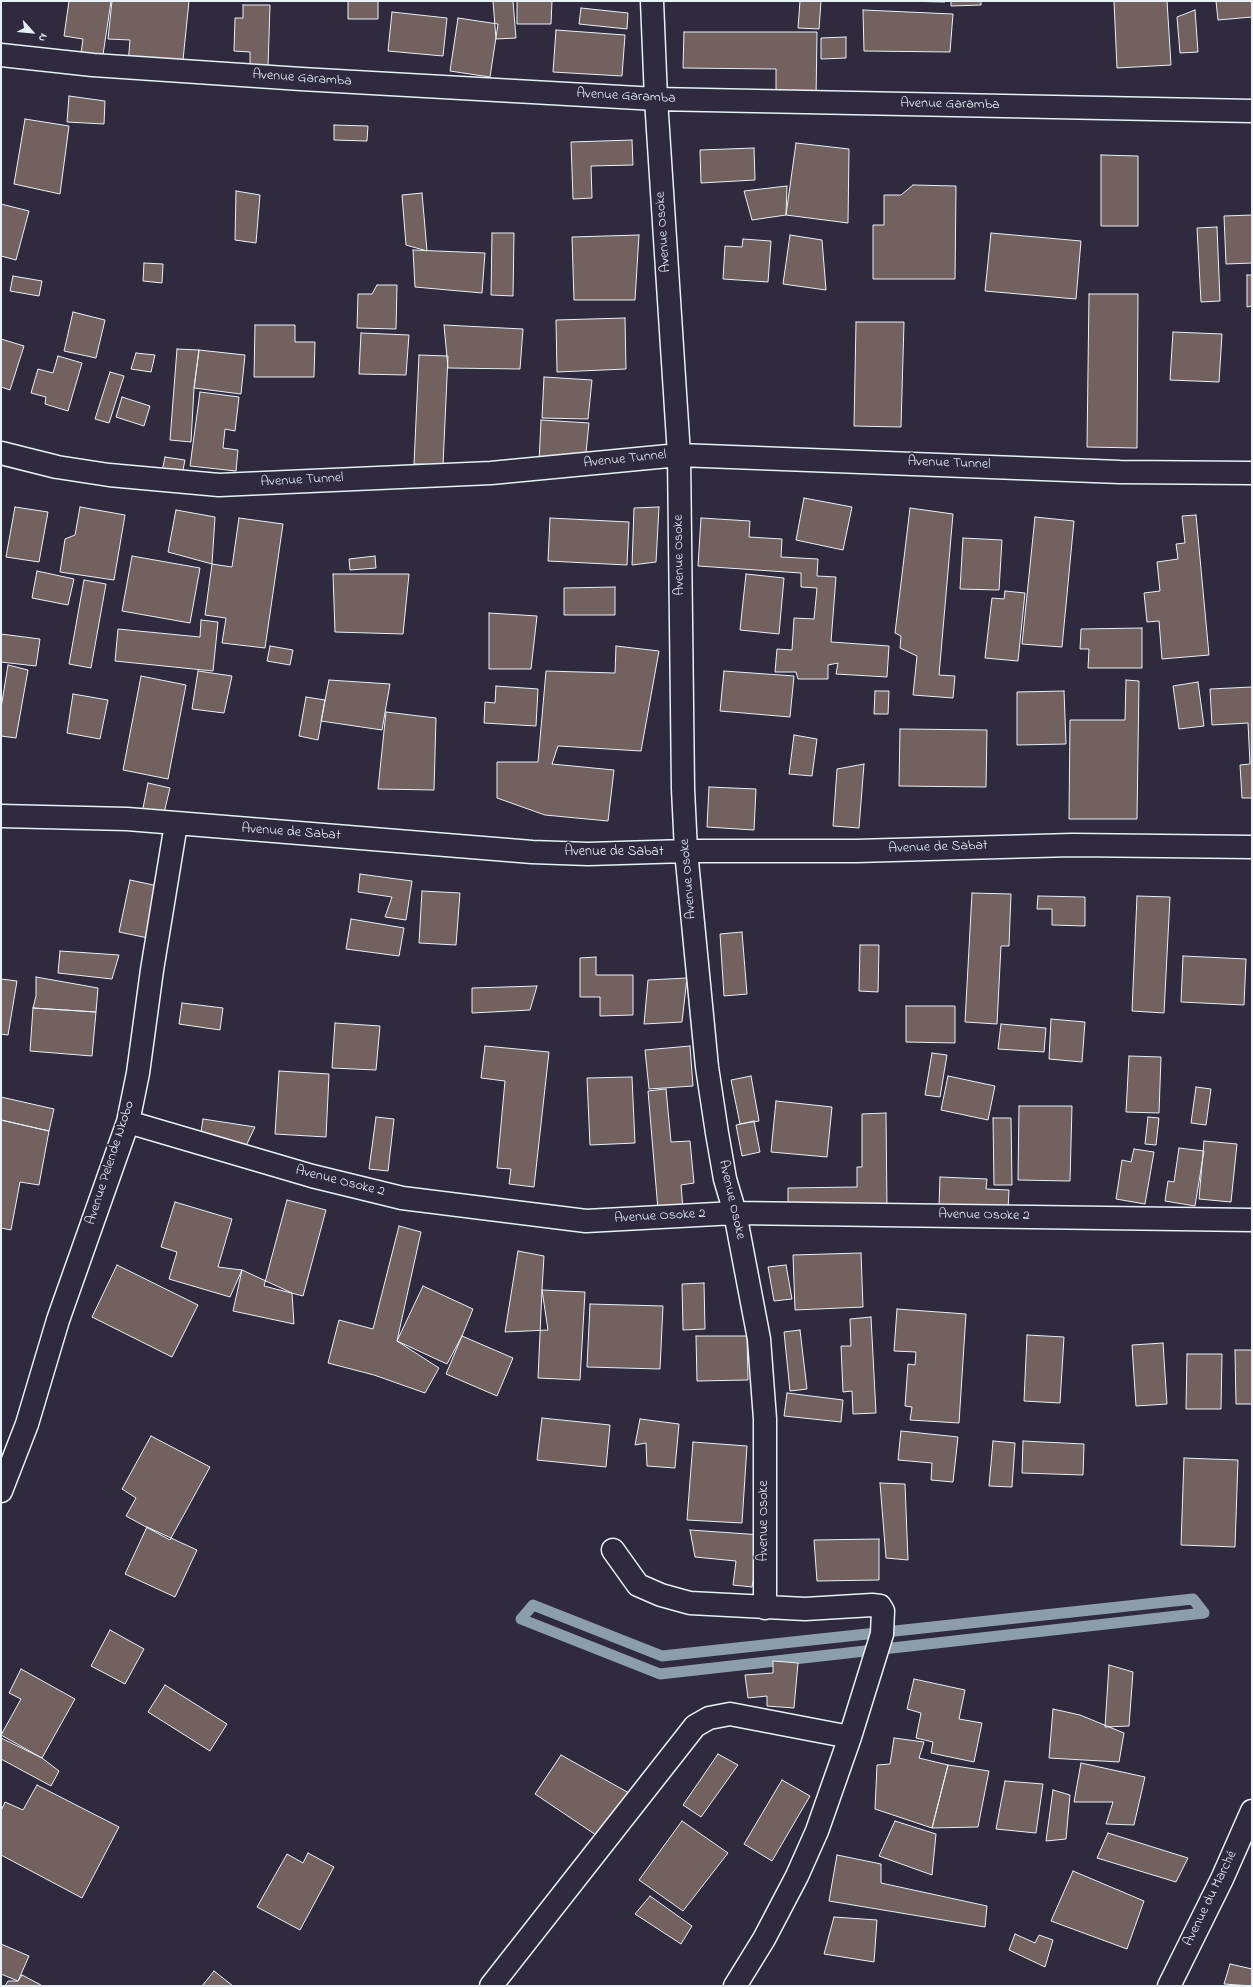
<!DOCTYPE html>
<meta charset="utf-8">
<style>
body{margin:0}
#map{position:relative;width:1253px;height:1987px;overflow:hidden;background:#2f2a3d;font-family:"Indie Flower",sans-serif}
canvas{display:block}
.frame{position:absolute;inset:0;border:2px solid #e8f1f8;pointer-events:none}
.north{position:absolute;left:12px;top:12px;width:40px;height:40px;-webkit-text-stroke:3px #2f2a3d;paint-order:stroke;rotate:117deg;font-size:11px;font-weight:700;line-height:16px;text-align:center;color:#e8f1f8}
.north::after{content:'';display:block;margin:auto;width:14px;height:18px;background:#e8f1f8;clip-path:polygon(50% 0,100% 100%,50% 72%,0 100%)}
</style>
<div id="map">
<canvas width="1253" height="1987"></canvas>
<div class="frame"></div>
<div class="north">N</div>
</div>
<script>
const ctx = document.querySelector('canvas').getContext('2d');
ctx.lineJoin = 'round';
const poly = rows => new Path2D(rows.map(r => 'M' + r).join(''));
function strokePath(path, color, width, dash) { ctx.strokeStyle = color; ctx.lineWidth = width; ctx.lineCap = dash ? 'butt' : 'round'; ctx.setLineDash(dash || []); ctx.stroke(path); }
function fill(path, color) { ctx.fillStyle = color; ctx.fill(path, 'evenodd'); }
function drawText(font, color, halo, rows, align = 'center') {
  ctx.font = font + ' "Indie Flower",sans-serif'; ctx.lineWidth = 4; ctx.setLineDash([]); ctx.textBaseline = 'middle'; ctx.strokeStyle = halo; ctx.fillStyle = color; for (const [text, x, y, turn = 0] of rows) {
    ctx.save(); ctx.translate(x, y); ctx.rotate((+turn || 0) * Math.PI / 180); ctx.textAlign = isNaN(turn) ? turn : align; if (halo) ctx.strokeText(text, 0, 0); ctx.fillText(text, 0, 0); ctx.restore();
  }
}
const stream = poly([
 [1193,1599,1204,1613,660,1674,521,1619,533,1605,662,1656,1193,1599]
]);
const building = poly([
 [69,1,111,1,103,55,81,53,83,39,64,36,69,1],
 [112,1,189,1,182,70,128,64,130,40,108,39,112,1],
 [348,1,378,1,378,19,348,19,348,1],
 [493,1,513,1,516,38,496,39,493,1],
 [517,1,552,1,551,24,517,24,517,1],
 [800,1,821,1,819,29,798,28,800,1],
 [902,1,945,1,945,2,902,1],
 [951,1,981,1,981,5,951,6,951,1],
 [1114,1,1167,1,1171,65,1117,68,1114,1],
 [1216,1,1252,1,1252,17,1218,20,1216,1],
 [243,5,270,5,268,67,250,66,250,52,234,51,235,18,243,18,243,5],
 [581,8,628,13,627,29,579,24,581,8],
 [863,10,953,14,950,52,864,51,863,10],
 [1195,10,1198,52,1180,53,1177,17,1195,10],
 [392,12,447,18,443,56,388,51,392,12],
 [458,18,498,24,490,77,450,71,458,18],
 [556,30,625,35,622,76,553,72,556,30],
 [684,32,817,32,816,100,776,100,776,69,683,68,684,32],
 [846,37,846,58,821,59,821,38,846,37],
 [69,96,105,101,104,124,67,122,69,96],
 [25,119,69,126,60,194,14,184,25,119],
 [334,125,368,126,367,141,334,140,334,125],
 [632,140,633,165,591,166,592,198,573,199,571,142,632,140],
 [796,143,849,149,848,223,786,215,796,143],
 [754,148,755,180,701,183,700,150,754,148],
 [1101,155,1138,156,1138,226,1101,226,1101,155],
 [913,185,956,186,955,279,873,279,873,225,884,225,884,195,901,195,913,185],
 [787,186,786,215,752,220,744,191,787,186],
 [236,191,260,195,256,243,235,240,236,191],
 [422,193,427,251,406,245,402,195,422,193],
 [1,204,29,211,16,260,1,256,1,204],
 [1252,215,1252,263,1226,264,1224,216,1252,215],
 [1217,227,1220,301,1201,302,1197,228,1217,227],
 [492,233,514,233,513,296,491,295,492,233],
 [991,233,1081,241,1076,299,985,291,991,233],
 [639,235,635,300,574,300,572,237,639,235],
 [790,235,822,240,826,290,783,284,790,235],
 [743,239,771,241,768,282,723,279,725,246,742,247,743,239],
 [413,250,485,253,482,293,415,287,413,250],
 [144,263,163,264,162,283,143,281,144,263],
 [1247,275,1252,275,1252,306,1247,307,1247,275],
 [13,276,42,281,39,296,10,291,13,276],
 [377,285,397,285,396,329,357,328,358,294,372,294,377,285],
 [1089,294,1138,294,1137,448,1087,447,1089,294],
 [73,312,105,320,96,358,64,351,73,312],
 [625,318,626,369,557,372,556,320,625,318],
 [856,322,904,322,901,427,854,426,856,322],
 [255,325,295,325,295,342,315,342,314,377,254,377,255,325],
 [444,325,523,329,520,369,448,368,444,325],
 [1173,332,1222,334,1219,382,1170,380,1173,332],
 [361,333,409,335,406,375,359,374,361,333],
 [1,339,24,346,10,390,1,387,1,339],
 [177,349,199,350,194,388,191,442,170,440,177,349],
 [199,350,245,355,241,394,194,388,199,350],
 [136,353,155,355,151,372,131,369,136,353],
 [419,355,448,356,443,465,414,464,419,355],
 [58,356,82,363,68,411,45,404,46,397,31,393,38,369,53,373,58,356],
 [110,372,124,376,109,423,95,419,110,372],
 [544,377,592,380,588,419,542,418,544,377],
 [200,392,239,397,235,431,225,429,223,448,238,450,236,471,190,466,200,392],
 [122,397,150,406,144,426,116,417,122,397],
 [541,420,589,423,585,463,539,462,541,420],
 [165,457,185,460,181,480,161,476,165,457],
 [804,498,852,507,843,550,796,540,804,498],
 [15,507,48,512,39,562,6,557,15,507],
 [80,507,125,515,114,580,60,572,65,539,75,535,80,507],
 [659,507,656,562,632,565,634,508,659,507],
 [910,508,953,514,939,675,955,676,953,698,913,695,917,656,900,648,901,636,895,633,910,508],
 [176,510,215,517,212,564,168,552,176,510],
 [1196,515,1209,655,1162,659,1159,621,1147,622,1144,593,1160,591,1157,562,1178,559,1176,544,1185,543,1182,516,1196,515],
 [1035,517,1074,521,1062,647,1022,644,1035,517],
 [239,518,283,524,265,648,222,643,226,618,205,615,212,564,232,567,239,518],
 [550,518,629,522,627,565,548,561,550,518],
 [701,518,750,521,749,537,782,539,781,557,818,559,817,576,836,577,831,642,889,646,887,677,836,674,838,663,828,665,828,679,798,679,796,672,775,672,777,649,792,650,794,618,814,619,817,588,801,587,801,573,698,566,701,518],
 [963,538,1002,540,999,590,960,589,963,538],
 [132,556,200,568,190,623,122,611,132,556],
 [375,556,376,568,350,570,349,559,375,556],
 [37,571,74,579,68,605,32,598,37,571],
 [333,574,409,574,403,634,335,632,333,574],
 [746,574,784,578,779,634,740,630,746,574],
 [84,580,106,584,91,668,69,664,84,580],
 [615,587,615,615,564,615,564,588,615,587],
 [1005,591,1025,593,1018,661,985,658,992,598,1004,599,1005,591],
 [489,613,537,616,531,669,489,669,489,613],
 [201,620,218,622,213,671,115,661,118,629,200,637,201,620],
 [1142,628,1142,668,1088,668,1089,649,1080,649,1081,629,1142,628],
 [1,634,40,639,36,666,1,662,1,634],
 [270,646,293,650,290,665,267,661,270,646],
 [616,646,659,651,641,751,558,746,552,764,614,770,608,821,545,815,497,798,497,762,538,762,546,671,615,673,616,646],
 [8,665,28,670,16,738,1,736,1,708,8,665],
 [198,671,232,676,224,713,192,709,198,671],
 [724,671,794,676,790,717,720,711,724,671],
 [141,676,186,685,168,779,123,770,141,676],
 [329,680,390,684,382,730,321,721,329,680],
 [1126,680,1139,681,1137,819,1069,819,1070,720,1125,720,1126,680],
 [1198,682,1204,726,1179,729,1173,686,1198,682],
 [496,686,538,689,536,726,484,723,485,702,495,703,496,686],
 [1252,687,1252,798,1242,798,1240,765,1250,764,1248,723,1212,725,1210,689,1252,687],
 [875,691,889,691,888,714,874,714,875,691],
 [1064,691,1066,744,1017,745,1017,692,1064,691],
 [73,694,108,700,100,739,67,733,73,694],
 [306,697,325,700,318,740,299,736,306,697],
 [386,712,436,718,434,790,378,789,386,712],
 [900,729,987,730,986,787,899,786,900,729],
 [794,735,817,739,812,776,789,774,794,735],
 [864,764,859,828,833,826,837,769,864,764],
 [148,783,170,788,163,817,142,813,148,783],
 [709,787,756,789,754,830,707,827,709,787],
 [360,874,412,881,406,920,385,917,392,897,358,892,360,874],
 [130,880,158,886,148,938,119,932,130,880],
 [422,891,460,893,456,945,419,943,422,891],
 [972,893,1011,894,1009,946,1001,946,997,1024,965,1022,972,893],
 [1038,896,1085,897,1085,926,1052,925,1052,909,1037,909,1038,896],
 [1137,896,1170,897,1164,1013,1132,1011,1137,896],
 [351,919,404,928,399,956,346,949,351,919],
 [742,932,747,994,724,996,720,934,742,932],
 [860,945,879,945,878,992,859,991,860,945],
 [60,951,119,955,112,979,58,973,60,951],
 [1183,956,1246,959,1244,1005,1181,1002,1183,956],
 [596,957,596,975,633,975,633,1015,600,1016,600,997,580,997,580,958,596,957],
 [36,977,98,988,96,1012,33,1008,36,996,36,977],
 [687,978,682,1022,644,1024,648,980,687,978],
 [1,979,17,981,8,1035,1,1034,1,979],
 [537,986,530,1010,472,1013,472,988,537,986],
 [182,1003,223,1008,220,1030,179,1024,182,1003],
 [906,1006,955,1006,955,1043,906,1042,906,1006],
 [33,1008,96,1012,92,1056,30,1051,33,1008],
 [1051,1019,1085,1022,1082,1062,1049,1059,1051,1019],
 [335,1023,380,1026,376,1070,332,1068,335,1023],
 [1001,1024,1046,1028,1044,1052,998,1049,1001,1024],
 [485,1046,549,1052,534,1187,509,1184,511,1169,497,1168,505,1081,481,1078,485,1046],
 [690,1046,693,1086,649,1089,645,1050,690,1046],
 [932,1053,947,1055,940,1097,925,1095,932,1053],
 [1129,1056,1161,1057,1159,1113,1126,1112,1129,1056],
 [279,1071,329,1074,326,1137,275,1134,279,1071],
 [751,1076,759,1121,740,1124,731,1080,751,1076],
 [948,1076,995,1086,988,1120,941,1110,948,1076],
 [632,1077,635,1143,590,1145,587,1078,632,1077],
 [1196,1087,1211,1089,1206,1125,1191,1123,1196,1087],
 [666,1089,671,1142,690,1141,694,1183,681,1185,683,1208,658,1210,648,1091,666,1089],
 [1,1097,54,1109,49,1131,1,1120,1,1097],
 [776,1101,832,1107,827,1157,771,1152,776,1101],
 [1019,1106,1072,1106,1070,1181,1018,1180,1019,1106],
 [886,1113,887,1211,788,1213,788,1188,857,1187,857,1167,862,1167,862,1114,886,1113],
 [376,1117,394,1119,388,1171,369,1169,376,1117],
 [1148,1117,1159,1118,1156,1145,1145,1144,1148,1117],
 [993,1118,1011,1118,1012,1185,994,1185,993,1118],
 [203,1119,255,1127,246,1146,200,1139,203,1119],
 [1,1120,49,1131,39,1185,20,1182,11,1230,1,1228,1,1120],
 [754,1121,760,1152,742,1156,736,1125,754,1121],
 [1204,1141,1237,1144,1231,1202,1199,1199,1204,1141],
 [1179,1148,1204,1151,1195,1206,1165,1201,1168,1181,1174,1182,1179,1148],
 [1134,1149,1154,1152,1145,1204,1116,1199,1122,1160,1131,1162,1134,1149],
 [940,1177,987,1179,986,1189,1009,1190,1008,1210,939,1207,940,1177],
 [287,1200,326,1210,303,1296,264,1286,287,1200],
 [175,1202,232,1219,218,1267,242,1270,230,1297,169,1279,177,1252,161,1247,175,1202],
 [399,1226,421,1232,397,1341,439,1368,425,1393,374,1375,328,1363,339,1320,373,1329,399,1226],
 [518,1251,544,1256,542,1290,548,1330,505,1332,518,1251],
 [861,1253,863,1307,795,1310,793,1255,861,1253],
 [117,1265,198,1305,172,1357,92,1317,117,1265],
 [786,1265,792,1299,774,1301,768,1267,786,1265],
 [242,1270,292,1293,294,1324,233,1311,242,1270],
 [704,1283,705,1329,683,1330,682,1284,704,1283],
 [423,1286,473,1309,462,1336,447,1364,397,1341,423,1286],
 [542,1290,585,1292,580,1380,538,1378,542,1290],
 [590,1304,663,1306,660,1369,587,1367,590,1304],
 [897,1309,966,1314,959,1423,910,1420,912,1407,905,1406,908,1364,915,1365,916,1352,894,1351,897,1309],
 [871,1317,876,1413,853,1414,852,1391,843,1392,841,1346,851,1346,850,1319,871,1317],
 [800,1330,807,1389,790,1391,784,1332,800,1330],
 [1027,1335,1064,1337,1060,1403,1024,1401,1027,1335],
 [462,1336,513,1358,497,1396,446,1374,462,1336],
 [696,1336,747,1336,748,1380,697,1381,696,1336],
 [1163,1343,1167,1404,1136,1406,1132,1345,1163,1343],
 [1235,1350,1252,1350,1252,1404,1236,1404,1235,1350],
 [1187,1354,1222,1354,1221,1409,1186,1409,1187,1354],
 [787,1393,843,1400,841,1422,784,1416,787,1393],
 [542,1418,610,1425,606,1467,537,1460,542,1418],
 [640,1419,679,1424,675,1468,647,1466,646,1443,635,1445,640,1419],
 [901,1431,958,1437,953,1482,931,1480,932,1463,898,1460,901,1431],
 [151,1436,210,1467,170,1540,126,1516,136,1498,122,1489,151,1436],
 [993,1441,1015,1443,1012,1487,989,1486,993,1441],
 [1023,1441,1084,1444,1083,1475,1022,1473,1023,1441],
 [693,1442,747,1446,742,1523,687,1520,693,1442],
 [1184,1458,1238,1460,1235,1547,1181,1545,1184,1458],
 [880,1483,905,1484,908,1560,886,1558,880,1483],
 [147,1527,197,1550,175,1597,125,1574,147,1527],
 [690,1530,762,1535,752,1587,733,1585,736,1561,695,1557,690,1530],
 [879,1539,879,1580,817,1581,814,1540,879,1539],
 [110,1630,144,1649,125,1684,91,1666,110,1630],
 [773,1661,798,1663,794,1708,767,1706,767,1696,748,1698,745,1675,773,1673,773,1661],
 [1109,1665,1133,1672,1129,1726,1105,1727,1109,1665],
 [21,1669,75,1699,42,1758,1,1735,21,1699,9,1693,21,1669],
 [914,1679,965,1690,959,1719,982,1723,974,1762,931,1753,933,1742,916,1738,921,1713,907,1709,914,1679],
 [165,1685,227,1724,210,1751,148,1712,165,1685],
 [1053,1709,1080,1715,1124,1733,1119,1762,1049,1758,1053,1709],
 [1,1738,42,1758,59,1771,51,1786,1,1759,1,1738],
 [894,1738,924,1742,919,1758,948,1765,932,1828,875,1809,877,1765,890,1764,894,1738],
 [718,1754,738,1765,701,1817,683,1805,718,1754],
 [561,1755,629,1793,596,1835,535,1794,561,1755],
 [1081,1763,1145,1777,1134,1825,1106,1824,1113,1802,1074,1802,1081,1763],
 [948,1765,989,1771,978,1827,932,1828,948,1765],
 [782,1780,810,1796,772,1861,744,1844,782,1780],
 [1005,1781,1043,1784,1036,1833,996,1829,1005,1781],
 [37,1785,119,1827,82,1898,1,1855,1,1811,5,1802,23,1810,37,1785],
 [1053,1790,1070,1795,1066,1839,1046,1841,1053,1790],
 [682,1821,728,1853,683,1911,639,1880,682,1821],
 [895,1821,936,1834,932,1875,879,1856,895,1821],
 [1108,1833,1188,1858,1176,1882,1097,1858,1108,1833],
 [308,1853,334,1867,300,1930,257,1907,287,1854,303,1863,308,1853],
 [837,1855,881,1864,881,1883,987,1906,985,1927,829,1901,837,1855],
 [1073,1871,1144,1901,1127,1949,1051,1921,1073,1871],
 [650,1896,692,1926,681,1944,635,1914,650,1896],
 [834,1917,877,1920,874,1962,824,1954,834,1917],
 [1015,1934,1035,1943,1039,1935,1053,1940,1045,1967,1009,1950,1015,1934],
 [1,1944,29,1956,18,1981,1,1974,1,1944],
 [1230,1964,1252,1969,1252,1986,1224,1984,1230,1964],
 [214,1971,233,1986,202,1986,214,1971],
 [22,1975,41,1985,40,1986,5,1986,8,1981,18,1981,22,1975]
]);
const minor = poly([
 [652,1,656,99,679,455,683,789,686,851,707,1067,717,1133,725,1179,735,1213,759,1339,765,1419,765,1608],
 [1,55,93,65,301,79,656,99,1252,111],
 [1,453,57,467,109,475,219,485,491,473,679,455,1120,472,1252,473],
 [1,816,127,819,532,852,588,854,686,851,856,851,1072,845,1252,847],
 [128,1122,312,1176,402,1198,586,1221,735,1213,1252,1220],
 [1,1491,27,1424,58,1320,128,1122,138,1073,152,970,176,824],
 [613,1550,638,1585,661,1595,690,1603,805,1609,872,1605,880,1606,883,1611,882,1634,850,1737,817,1831,797,1876,764,1939,735,1986],
 [491,1986,695,1726,709,1718,730,1714,850,1737],
 [1169,1986,1222,1879,1252,1811]
]);
const streetNames = [
 ["Avenue Garamba",302,79,4],
 ["Avenue Garamba",626,97,3],
 ["Avenue Garamba",950,105,1],
 ["Avenue Osoke",664,232,-94],
 ["Avenue Tunnel",625,460,-6],
 ["Avenue Tunnel",949,464,2],
 ["Avenue Tunnel",302,481,-3],
 ["Avenue Osoke",680,555,-91],
 ["Avenue de Sabat",291,833,4],
 ["Avenue de Sabat",938,848,-2],
 ["Avenue de Sabat",614,853],
 ["Avenue Osoke",689,879,-95],
 ["Avenue Pelende Nkobo",111,1163,-72],
 ["Avenue Osoke 2",340,1182,14],
 ["Avenue Osoke",731,1200,77],
 ["Avenue Osoke 2",984,1216,1],
 ["Avenue Osoke 2",660,1217,-3],
 ["Avenue Osoke",765,1521,-90],
 ["Avenue du Marché",1211,1899,-64]
];
strokePath(stream, '#8c9eac', 11);
fill(building, '#72615f');
strokePath(building, '#e8f1f8', 1);
strokePath(minor, '#e8f1f8', 25);
strokePath(minor, '#2f2a3d', 22);
drawText('14px', '#e8f1f8', '#2f2a3d', streetNames);
</script>
